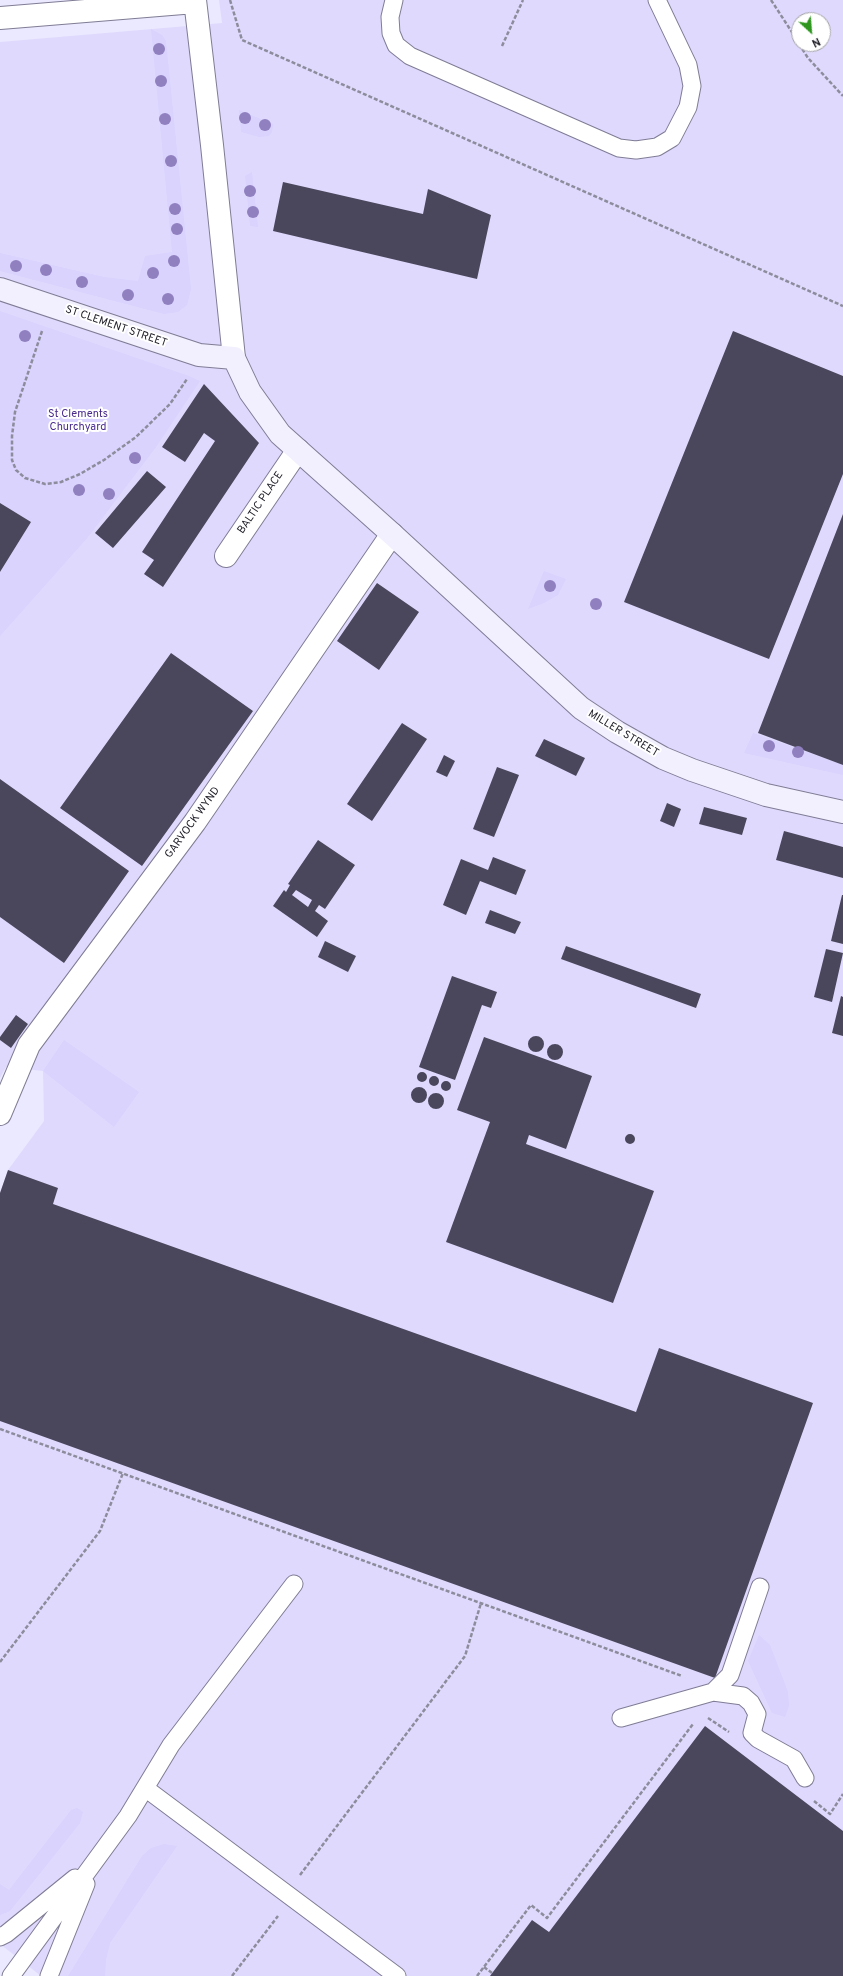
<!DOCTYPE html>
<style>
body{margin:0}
#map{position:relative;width:843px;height:1976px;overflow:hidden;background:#ebe9ff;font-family:Overpass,sans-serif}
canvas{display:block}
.north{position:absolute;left:791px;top:12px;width:40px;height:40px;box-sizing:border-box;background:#fff;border:1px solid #a5a5a8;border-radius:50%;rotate:154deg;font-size:11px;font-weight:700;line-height:16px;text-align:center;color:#1e1d26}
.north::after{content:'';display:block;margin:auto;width:14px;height:18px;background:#2e961e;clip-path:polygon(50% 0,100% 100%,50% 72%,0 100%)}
</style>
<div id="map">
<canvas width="843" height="1976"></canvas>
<div class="north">N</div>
</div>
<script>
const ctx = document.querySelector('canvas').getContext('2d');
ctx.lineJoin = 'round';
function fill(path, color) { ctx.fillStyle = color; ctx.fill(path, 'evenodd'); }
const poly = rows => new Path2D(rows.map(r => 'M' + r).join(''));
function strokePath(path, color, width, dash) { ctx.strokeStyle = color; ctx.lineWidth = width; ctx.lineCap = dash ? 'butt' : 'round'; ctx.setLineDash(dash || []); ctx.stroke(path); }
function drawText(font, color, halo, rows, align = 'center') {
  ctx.font = font + ' Overpass,sans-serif'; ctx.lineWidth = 4; ctx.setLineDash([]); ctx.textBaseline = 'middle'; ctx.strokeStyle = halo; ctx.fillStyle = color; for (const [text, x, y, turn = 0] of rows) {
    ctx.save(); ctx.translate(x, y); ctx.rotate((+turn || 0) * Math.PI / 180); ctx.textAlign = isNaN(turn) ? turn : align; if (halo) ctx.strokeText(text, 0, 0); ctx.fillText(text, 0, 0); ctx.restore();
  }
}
const built = poly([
 [219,0,843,0,843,1976,41,1976,0,1944,0,1193,8,1170,44,1121,43,1071,6,1067,0,1078,0,42,222,23],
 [799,20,823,20,823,44,799,44]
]);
const green = poly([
 [151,29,162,35,166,41,191,289,187,305,178,312,164,314,0,271,0,253,104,277,138,281,145,256,172,252],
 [239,110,273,124,272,132,269,136,259,137,241,132],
 [252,172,258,227,250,226,245,176],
 [0,311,189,376,200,381,156,447,88,537,0,636,0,572,31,522,0,503],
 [544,571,566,579,558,595,544,603,528,609],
 [753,733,843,765,843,775,744,753],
 [64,1040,139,1092,114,1127,43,1071],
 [759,1635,770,1645,788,1692,789,1706,785,1717,772,1713,748,1661],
 [77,1808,83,1812,80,1823,10,1911,0,1915,0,1884,9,1890,71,1810],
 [164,1844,177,1846,110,1943,106,1960,105,1976,68,1976,142,1856,151,1848]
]);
const building = poly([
 [283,182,423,214,428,189,491,215,477,279,273,231],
 [733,331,843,376,843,474,769,659,624,602],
 [204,384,259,443,163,587,144,574,154,560,142,552,215,441,204,433,185,462,162,447],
 [147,471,166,487,113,548,95,533],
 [0,503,31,522,0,572],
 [843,514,843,765,758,733],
 [377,583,419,612,379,670,337,641],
 [171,653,253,711,142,866,60,808],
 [402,723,427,739,372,821,347,804],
 [544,739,585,758,576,776,535,756],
 [444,755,455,761,447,777,436,772],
 [497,767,519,775,494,837,473,829],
 [0,779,129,871,64,963,0,917],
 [667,803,681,809,674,827,660,821],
 [704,807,747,818,742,835,699,824],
 [784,831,843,847,843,878,776,860],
 [318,840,355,865,325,909,319,905,315,911,328,921,317,937,273,906,284,890,286,892,290,885,288,884],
 [296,890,312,900,308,907,292,895],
 [493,857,526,870,516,895,480,881,466,915,443,905,461,859,488,870],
 [842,895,843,895,843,944,831,941],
 [490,910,521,922,515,934,485,923],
 [325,941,356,956,348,972,318,957],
 [566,946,701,994,696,1008,561,959],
 [826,949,843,953,832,1002,814,997],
 [452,976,497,992,491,1008,482,1005,455,1080,419,1067],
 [841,996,843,997,843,1036,832,1033],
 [16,1015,28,1024,11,1048,0,1040,0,1037],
 '528 1044a8 8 0 1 1 16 0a8 8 0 1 1-16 0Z',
 [484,1037,592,1076,566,1149,529,1135,526,1144,654,1191,613,1303,446,1242,490,1122,457,1110],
 '547 1052a8 8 0 1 1 16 0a8 8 0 1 1-16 0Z',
 '417 1077a5 5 0 1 1 10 0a5 5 0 1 1-10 0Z',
 '429 1081a5 5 0 1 1 10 0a5 5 0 1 1-10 0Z',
 '441 1086a5 5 0 1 1 10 0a5 5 0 1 1-10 0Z',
 '411 1095a8 8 0 1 1 16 0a8 8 0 1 1-16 0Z',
 '428 1101a8 8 0 1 1 16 0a8 8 0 1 1-16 0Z',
 '625 1139a5 5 0 1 1 10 0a5 5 0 1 1-10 0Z',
 [8,1170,58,1188,53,1204,636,1412,659,1348,813,1403,715,1678,0,1421,0,1193],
 [705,1726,843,1831,843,1976,490,1976,532,1920,549,1932]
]);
const path = poly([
 [230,0,242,40,843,306],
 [771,0,799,43],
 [799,44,808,58,843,96],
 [502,46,523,0],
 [42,331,15,412,12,436,12,460,16,470,25,478,45,484,61,482,80,474,104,460,136,437,170,404,187,379],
 [0,1429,682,1676],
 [0,1662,100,1531,123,1473],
 [708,1718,729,1732],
 [814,1801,830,1814,843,1794],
 [300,1875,465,1656,481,1603],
 [484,1967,492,1973],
 [232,1976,278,1916],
 [477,1976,531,1905,547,1918,693,1724]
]);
const lane = poly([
 [394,0,390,17,391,33,396,45,410,56,619,148,636,150,657,147,672,138,688,107,692,86,688,65,657,0],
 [713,1692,730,1675,760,1587],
 [621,1718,713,1692,743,1696,751,1703,757,1714,752,1733,758,1739,794,1759,805,1778],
 [145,1788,397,1976],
 [0,1937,6,1934,75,1878],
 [11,1976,128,1816,171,1745,294,1584],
 [49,1976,86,1884]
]);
const street = poly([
 [195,0,212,145,234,358],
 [0,18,195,2],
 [226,556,298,450],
 [0,1114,29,1045,195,822,392,534]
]);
const secondary = poly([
 [0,289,199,355,234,358,250,392,280,434,392,534,581,708,617,732,663,758,692,770,766,795,843,812]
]);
const trees = [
 [159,49],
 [161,81],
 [245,118],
 [165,119],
 [265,125],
 [171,161],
 [250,191],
 [175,209],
 [253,212],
 [177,229],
 [174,261],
 [16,266],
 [46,270],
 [153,273],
 [82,282],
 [128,295],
 [168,299],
 [25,336],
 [135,458],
 [79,490],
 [109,494],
 [550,586],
 [596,604],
 [769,746],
 [798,752]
];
const streetNames = [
 ["ST CLEMENT STREET",116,327,19],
 ["BALTIC PLACE",261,503,-56],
 ["MILLER STREET",623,734,31],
 ["GARVOCK WYND",193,823,-54]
];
const parkNames = [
 ["St Clements",78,415],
 ["Churchyard",78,428]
];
fill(built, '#dfdafd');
fill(green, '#d9d3fd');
fill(building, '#4a475d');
strokePath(lane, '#7f7c95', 19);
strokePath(street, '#7f7c95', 24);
strokePath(secondary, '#7f7c95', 24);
strokePath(path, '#8d8c9c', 2.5, [4, 2]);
strokePath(lane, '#fff', 17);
strokePath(street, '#fff', 22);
strokePath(secondary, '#f2f0fe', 22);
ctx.fillStyle = '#9180c0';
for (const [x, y] of trees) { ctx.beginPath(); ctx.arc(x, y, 6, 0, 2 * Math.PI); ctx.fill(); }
drawText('11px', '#1e1d26', '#fff', streetNames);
drawText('11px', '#482a8d', '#fff', parkNames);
</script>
